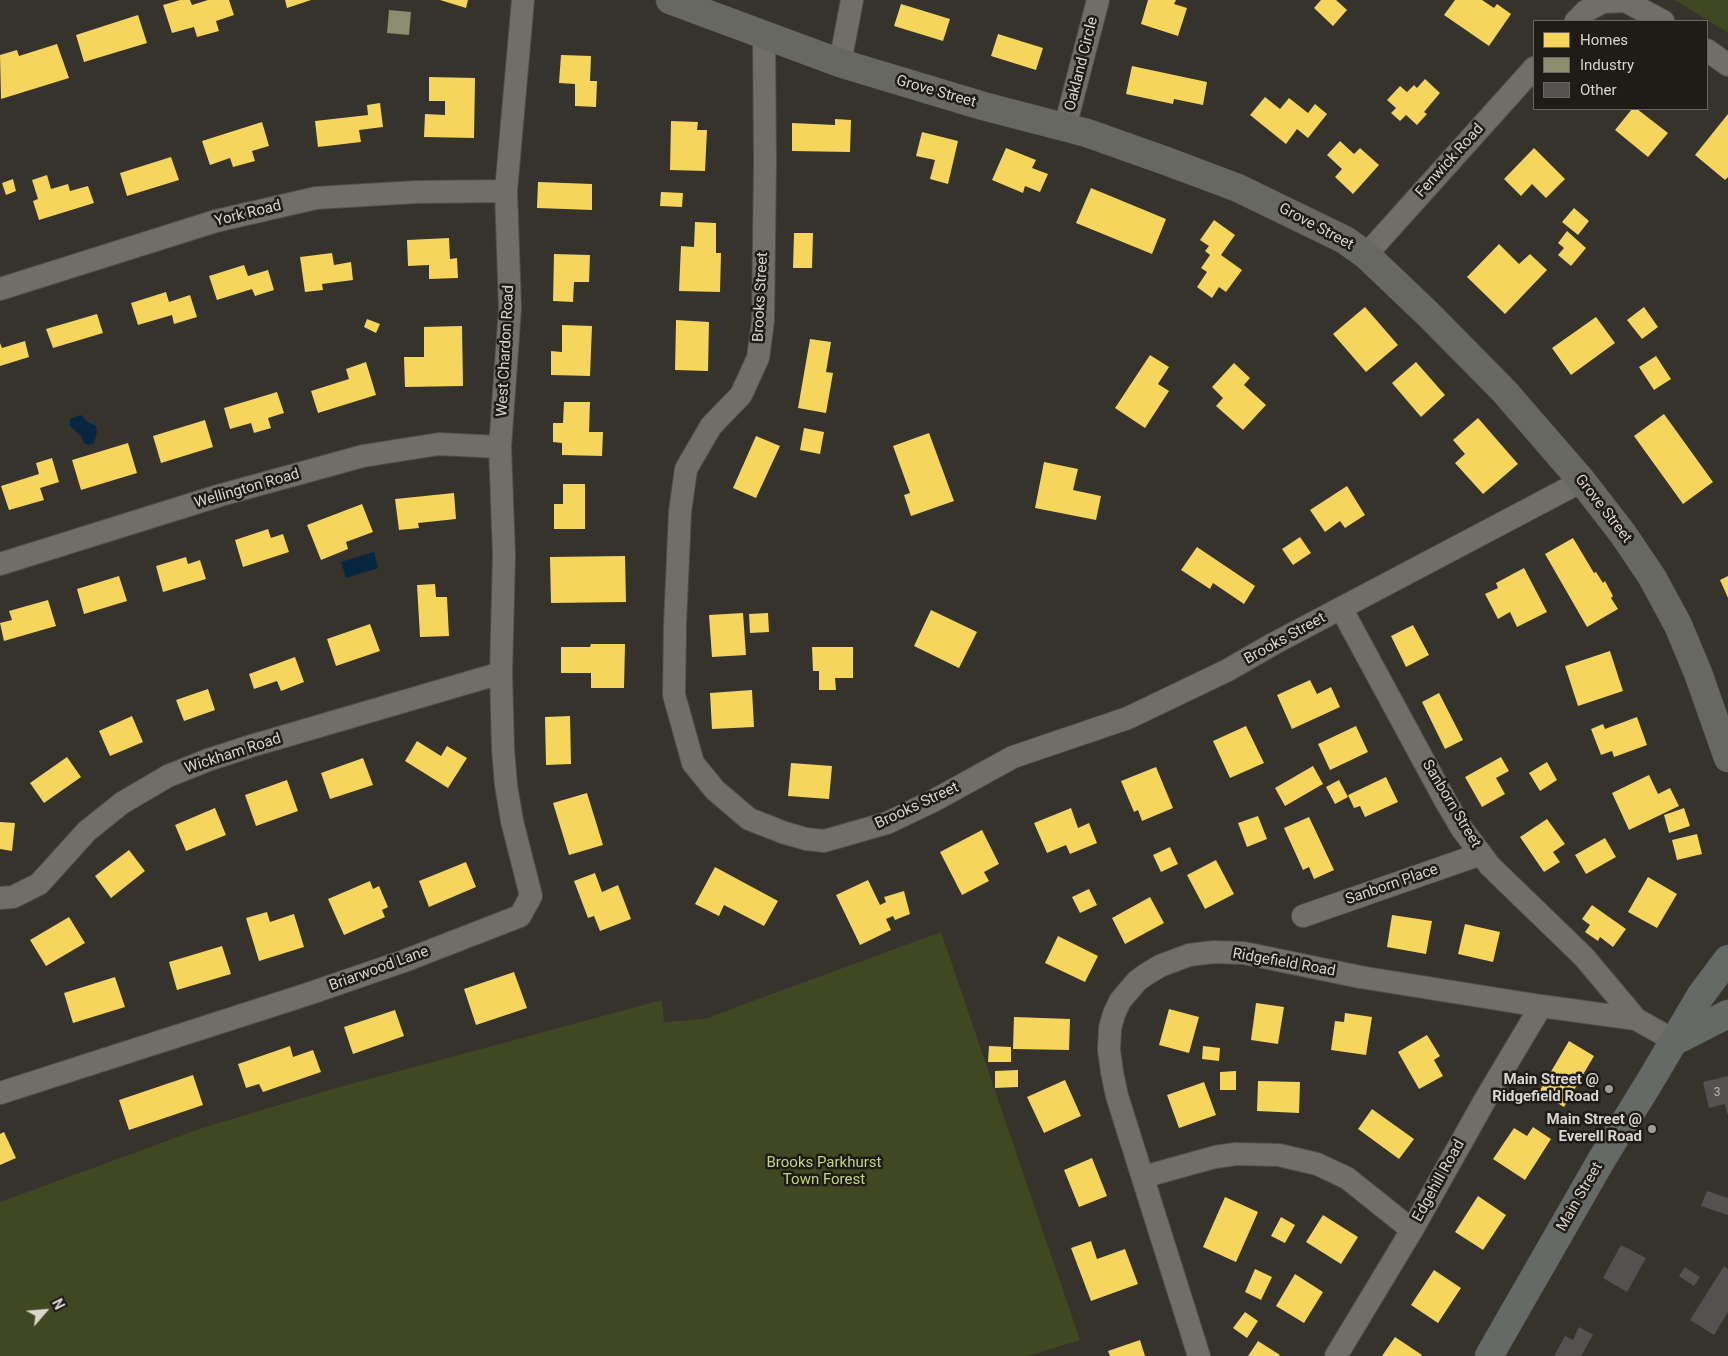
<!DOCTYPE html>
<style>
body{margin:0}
#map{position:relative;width:1728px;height:1356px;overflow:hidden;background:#36322c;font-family:Roboto,sans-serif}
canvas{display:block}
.legend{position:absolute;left:1533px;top:20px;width:175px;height:90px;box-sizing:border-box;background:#1f1b16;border:1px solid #69655f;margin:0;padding:6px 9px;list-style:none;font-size:15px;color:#d9d4cd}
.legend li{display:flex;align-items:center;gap:10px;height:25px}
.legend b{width:25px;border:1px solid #69655f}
.north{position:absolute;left:20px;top:1286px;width:50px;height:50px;-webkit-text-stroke:4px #1f1b16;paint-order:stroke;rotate:63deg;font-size:14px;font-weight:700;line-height:20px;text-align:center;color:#d9d4cd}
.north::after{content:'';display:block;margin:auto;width:18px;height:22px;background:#d9d4cd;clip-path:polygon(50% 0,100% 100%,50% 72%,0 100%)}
</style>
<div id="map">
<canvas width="1728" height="1356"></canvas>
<ul class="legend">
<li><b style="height:14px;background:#f6d55c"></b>Homes</li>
<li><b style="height:14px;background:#8c8c6e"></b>Industry</li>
<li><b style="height:14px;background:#545251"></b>Other</li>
</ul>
<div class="north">N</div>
</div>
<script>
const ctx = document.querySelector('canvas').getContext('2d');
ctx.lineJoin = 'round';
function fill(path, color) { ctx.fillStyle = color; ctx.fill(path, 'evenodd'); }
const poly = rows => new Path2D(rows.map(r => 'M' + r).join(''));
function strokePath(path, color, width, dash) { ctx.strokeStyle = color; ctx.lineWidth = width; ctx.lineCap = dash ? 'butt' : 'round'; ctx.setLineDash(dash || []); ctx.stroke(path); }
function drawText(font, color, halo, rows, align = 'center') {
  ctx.font = font + ' Roboto,sans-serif'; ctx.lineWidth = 5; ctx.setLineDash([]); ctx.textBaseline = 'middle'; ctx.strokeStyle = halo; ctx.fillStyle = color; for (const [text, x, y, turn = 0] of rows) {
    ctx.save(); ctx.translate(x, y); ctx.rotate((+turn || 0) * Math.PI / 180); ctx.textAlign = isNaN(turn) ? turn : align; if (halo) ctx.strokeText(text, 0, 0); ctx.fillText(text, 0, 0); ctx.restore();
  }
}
const green = poly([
 [1675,0,1728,0,1728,33],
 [941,932,1080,1340,1028,1356,0,1356,0,1202,202,1128,329,1090,662,1000,664,1022,704,1019]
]);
const water = poly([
 [81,415,88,422,96,426,97,432,94,443,88,445,84,443,81,436,70,426,70,419],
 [374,552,378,568,346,578,341,562]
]);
const homes = poly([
 [180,0,190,0,192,5,208,0,229,0,234,15,216,21,219,31,197,37,194,27,172,33,163,5],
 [285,0,311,0,287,8],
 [440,0,468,0,466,8],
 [1148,0,1176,0,1174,4,1187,8,1178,36,1141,24],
 [1321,0,1336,0,1347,10,1333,26,1314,8],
 [1455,0,1482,0,1494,8,1497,4,1511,14,1489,46,1444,15],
 [901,4,950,19,943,41,894,26],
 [138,15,147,43,84,62,76,35],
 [998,34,1043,48,1036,70,991,56],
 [57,44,69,78,1,99,0,55,17,50,19,56],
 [561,55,591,56,590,81,597,81,596,107,575,106,575,84,559,83],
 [1132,66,1207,82,1203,105,1174,99,1173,104,1126,94],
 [429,77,475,78,474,138,424,137,425,114,445,115,445,101,429,101],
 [1425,79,1440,93,1424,112,1427,114,1417,125,1406,115,1400,121,1391,113,1396,108,1387,100,1400,86,1407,92,1414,85,1417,88],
 [1265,97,1280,109,1289,98,1308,113,1315,104,1327,114,1308,138,1297,129,1286,144,1250,115],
 [380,103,383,127,359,130,361,142,318,147,315,121,368,115,367,105],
 [1632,109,1637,109,1668,133,1648,157,1615,130],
 [1728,114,1728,177,1725,180,1695,155],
 [835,119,851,120,850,152,792,151,792,123,835,125],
 [671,121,698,122,697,130,707,130,705,171,670,170],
 [262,122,269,146,252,151,255,161,233,167,230,158,210,165,202,141],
 [922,132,958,141,948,184,930,179,935,160,916,156],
 [1340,141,1354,154,1360,148,1379,165,1353,194,1335,177,1342,169,1327,155],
 [1006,148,1036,160,1032,168,1048,174,1040,192,1025,186,1023,193,992,180],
 [1534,148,1565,179,1546,198,1532,184,1521,196,1504,179],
 [171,157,179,180,127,196,120,173],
 [47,175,51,189,68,184,70,191,88,186,94,203,39,220,33,201,38,199,32,180],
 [13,179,16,191,6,195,2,183],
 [538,182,592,184,592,210,537,208],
 [1091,188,1166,219,1152,254,1076,223],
 [661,192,683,193,682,207,660,206],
 [1574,208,1589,221,1578,235,1562,222],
 [1214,220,1235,235,1221,255,1242,270,1226,292,1219,287,1212,298,1197,287,1207,272,1201,268,1210,255,1205,251,1209,246,1200,240],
 [695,222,716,223,716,253,721,253,720,292,679,291,681,246,694,247],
 [1567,231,1586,248,1571,266,1558,255,1564,248,1558,243],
 [794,233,813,233,812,268,793,268],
 [449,238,450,259,457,258,458,278,429,279,429,265,408,266,407,240],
 [1499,244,1519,264,1530,254,1547,270,1505,314,1467,277],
 [332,253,334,265,351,262,353,280,322,284,323,290,305,292,300,257],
 [554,254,590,255,589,282,574,282,573,302,553,301],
 [244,265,248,276,268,270,274,290,255,296,252,289,217,300,209,276],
 [166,292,169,302,190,295,197,317,174,324,172,315,138,325,131,303],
 [1365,307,1398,345,1366,372,1333,334],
 [1644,307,1658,327,1642,339,1627,320],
 [97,314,103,333,53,348,46,329],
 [1596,317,1615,343,1571,375,1552,348],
 [367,319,380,324,376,333,364,327],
 [676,320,709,322,708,371,675,370],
 [562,325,592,326,590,376,551,375,551,351,562,352],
 [462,326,463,386,405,387,404,357,424,357,424,327],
 [810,339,831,342,826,372,833,373,826,413,798,408],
 [25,341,29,357,0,366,0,343,2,348],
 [1150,355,1169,367,1158,384,1169,391,1145,428,1115,408],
 [1656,356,1671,379,1654,390,1639,367],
 [366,362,376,395,318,413,311,391,349,379,346,369],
 [1416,362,1445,395,1421,417,1392,383],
 [1234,363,1250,378,1244,385,1266,405,1243,430,1216,406,1223,398,1212,387],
 [277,392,284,413,268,418,271,428,254,433,251,423,230,429,224,408],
 [564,402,590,402,589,432,603,432,602,456,562,455,562,443,553,442,553,423,563,423],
 [1664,414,1713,482,1683,504,1634,436],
 [1478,418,1518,464,1483,494,1455,463,1465,454,1453,440],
 [205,420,213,447,161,463,153,436],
 [804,428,824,432,820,454,800,450],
 [929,433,954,501,911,516,904,495,910,493,893,446],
 [756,436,780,446,756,498,733,488],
 [128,443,137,473,81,490,72,460],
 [52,458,59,482,40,488,44,500,9,510,1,486,39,474,36,463],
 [1044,462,1078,469,1073,490,1101,496,1096,520,1035,508],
 [563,484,585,484,585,529,554,529,554,504,563,504],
 [1347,486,1365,515,1345,528,1340,521,1325,532,1310,510],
 [454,493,456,519,418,523,419,528,399,530,395,499],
 [362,504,373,532,346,542,348,549,321,560,307,525],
 [268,529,271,538,283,534,289,552,243,567,235,540],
 [1300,537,1311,553,1293,565,1282,549],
 [1573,538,1594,573,1596,572,1603,583,1605,581,1613,596,1611,598,1618,609,1587,627,1545,554],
 [1197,547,1255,586,1244,604,1213,583,1210,589,1181,570],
 [625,556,626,602,551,603,550,557],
 [186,557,188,564,200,560,206,579,163,592,156,566],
 [1524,568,1547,612,1517,627,1510,612,1498,619,1485,594,1498,588,1496,583],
 [119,576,127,601,84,614,77,589],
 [1728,576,1728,598,1720,580],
 [435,584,436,597,447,597,449,636,420,637,417,585],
 [48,600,56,626,4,641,0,623,12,620,9,611],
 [931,610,977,632,959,668,914,646],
 [743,613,746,655,712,657,709,615],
 [768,613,769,632,750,633,749,614],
 [370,624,380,651,336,666,327,639],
 [1413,625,1429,655,1406,667,1391,636],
 [591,644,625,644,624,688,591,688,591,673,561,673,561,647,590,647],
 [812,647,853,647,853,678,835,678,836,690,819,690,819,671,813,671],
 [1610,651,1623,691,1578,706,1565,666],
 [295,657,304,682,281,691,277,681,254,689,249,674],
 [1310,680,1317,694,1331,687,1340,707,1292,729,1277,695],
 [208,689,215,710,184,721,176,700],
 [752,690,754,727,712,729,710,693],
 [1439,693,1463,740,1445,749,1422,702],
 [132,716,143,742,110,756,99,731],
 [570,716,571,764,546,765,545,717],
 [1637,717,1647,745,1614,757,1612,751,1601,755,1591,729,1603,724,1605,729],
 [1246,726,1264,763,1230,778,1213,741],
 [1356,726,1368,752,1330,770,1318,744],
 [417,741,441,756,447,746,467,758,448,788,405,761],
 [67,757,81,777,44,803,30,783],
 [1501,757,1509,771,1496,778,1505,794,1482,807,1465,777],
 [363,758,373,785,330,799,321,773],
 [1547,762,1557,780,1540,791,1529,773],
 [791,763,832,766,829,799,788,796],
 [1313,766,1323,784,1285,806,1275,788],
 [1156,767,1173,808,1142,821,1138,810,1134,812,1121,781],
 [1649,775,1658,794,1670,788,1679,806,1629,830,1612,793],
 [1386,777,1398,802,1365,817,1360,806,1354,808,1348,795],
 [287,780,298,811,256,826,245,795],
 [1339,780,1348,797,1335,804,1326,787],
 [587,793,603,845,569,855,553,803],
 [215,808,226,835,186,851,175,825],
 [1071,808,1078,828,1089,823,1097,843,1070,854,1066,845,1047,853,1034,823],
 [1684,808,1690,826,1669,833,1664,815],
 [1258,816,1267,839,1247,847,1238,823],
 [1309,817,1334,870,1314,879,1309,867,1303,870,1284,828],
 [1547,819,1565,844,1553,852,1560,862,1544,872,1520,837],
 [0,822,15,823,12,851,0,849],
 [982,830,999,864,984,872,989,881,962,895,940,852],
 [1697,834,1702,854,1677,860,1672,840],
 [1605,838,1616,857,1586,874,1575,855],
 [1170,847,1178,864,1161,872,1153,855],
 [129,850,145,871,111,898,95,876],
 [1216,860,1234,894,1205,909,1187,875],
 [466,862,476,887,429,907,419,881],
 [715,867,778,901,764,926,724,905,719,916,695,904],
 [595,873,602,892,618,885,631,919,600,931,594,916,588,918,574,881],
 [1648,877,1677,894,1657,928,1628,912],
 [868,880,880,905,886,902,884,897,904,891,910,914,895,920,893,916,886,919,891,930,860,945,836,895],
 [370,881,373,889,379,886,388,907,382,910,385,917,344,935,328,899],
 [1089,889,1097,905,1080,913,1072,897],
 [1150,897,1164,923,1125,944,1112,918],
 [1592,905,1626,929,1613,947,1600,937,1598,941,1585,932,1590,925,1582,919],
 [267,912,270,922,294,914,304,947,259,961,246,918],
 [1392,915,1432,921,1426,954,1387,947],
 [69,917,85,943,46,966,30,940],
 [1465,924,1500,932,1493,962,1458,954],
 [1058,936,1098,956,1085,982,1045,963],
 [222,946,231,974,177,990,169,962],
 [514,972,527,1008,476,1025,464,989],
 [115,977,125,1007,73,1023,64,993],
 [1256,1003,1284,1007,1278,1044,1251,1040],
 [1169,1009,1199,1017,1189,1053,1159,1045],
 [395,1010,404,1036,353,1054,344,1027],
 [1345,1013,1372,1017,1366,1055,1331,1050,1335,1021,1344,1022],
 [1014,1017,1070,1019,1069,1050,1013,1049],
 [1427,1035,1440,1056,1434,1060,1443,1076,1419,1089,1398,1052],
 [1569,1041,1594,1056,1564,1107,1539,1092],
 [290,1046,293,1057,313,1050,321,1072,263,1092,259,1084,246,1088,238,1064],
 [989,1046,1011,1047,1011,1062,988,1062],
 [1203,1046,1220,1048,1219,1061,1202,1059],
 [1018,1070,1018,1087,995,1088,995,1071],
 [1236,1071,1236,1090,1220,1090,1220,1072],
 [193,1075,203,1105,129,1130,119,1100],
 [1065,1080,1081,1116,1044,1133,1027,1097],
 [1258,1081,1300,1082,1299,1113,1257,1111],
 [1204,1082,1216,1115,1179,1128,1167,1095],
 [1372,1109,1414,1139,1399,1159,1358,1129],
 [1533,1127,1551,1139,1525,1180,1493,1159,1514,1128,1527,1136],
 [4,1132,16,1158,0,1165,0,1134],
 [1092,1158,1107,1196,1079,1207,1064,1170],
 [1478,1196,1506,1215,1483,1250,1455,1232],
 [1225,1197,1258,1212,1236,1262,1203,1247],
 [1323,1215,1358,1237,1341,1264,1306,1242],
 [1281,1217,1295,1225,1285,1243,1271,1236],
 [1091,1241,1097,1259,1125,1249,1138,1284,1091,1301,1071,1248],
 [1255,1269,1272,1277,1261,1300,1245,1292],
 [1434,1270,1461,1288,1438,1323,1411,1305],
 [1295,1274,1323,1292,1304,1323,1276,1306],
 [1245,1312,1258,1321,1247,1338,1233,1328],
 [1395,1337,1422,1355,1421,1356,1382,1356],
 [1140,1340,1145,1356,1110,1356,1108,1351],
 [1258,1341,1280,1355,1279,1356,1248,1356]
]);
const industry = poly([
 [389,10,411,12,409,35,387,33]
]);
const building = poly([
 [1728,1076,1728,1113,1727,1114,1725,1104,1709,1108,1703,1082],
 [1707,1191,1728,1198,1728,1215,1701,1206],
 [1621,1245,1646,1258,1627,1292,1603,1278],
 [1724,1266,1728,1269,1728,1312,1714,1335,1690,1320],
 [1685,1267,1700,1277,1694,1286,1679,1276],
 [1579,1327,1593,1335,1581,1356,1554,1356,1565,1336,1573,1340]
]);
const street = poly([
 [1576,21,1586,11,1603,2,1625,1,1663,21],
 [764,36,765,163,763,321,758,358,741,395,711,426,686,469,680,512,675,624,674,695,693,763,715,790,749,819,785,833,806,839,824,841,887,823,933,801,1013,757,1128,718,1228,670,1273,644,1582,481],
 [1707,50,1728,65],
 [840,63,852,0],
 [1065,127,1098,0],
 [1366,255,1534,68],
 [0,289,216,221,316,198,416,192,506,191],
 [0,564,221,495,363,456,439,444,500,447],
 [1341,608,1445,800,1462,829,1490,866,1584,957,1636,1019],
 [0,898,13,897,39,884,87,831,122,803,168,776,208,760,251,746,501,673],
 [1303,916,1481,854],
 [0,1093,308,994,404,961,520,916,531,896,512,821,506,785,503,749,501,673,504,555,500,447,510,308,506,191,523,0],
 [1143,1177,1215,1157,1236,1154,1279,1155,1317,1164,1347,1178,1412,1230],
 [1199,1356,1117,1096,1112,1072,1109,1050,1110,1028,1114,1014,1120,1001,1137,981,1145,975,1160,966,1189,955,1214,952,1244,953,1360,977,1541,1006,1636,1019,1675,1041],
 [1336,1356,1412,1230,1485,1100,1541,1006]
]);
const secondary = poly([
 [670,0,840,63,983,106,1087,133,1166,161,1238,188,1345,240,1366,255,1429,315,1504,391,1582,481,1623,534,1652,577,1678,625,1698,673,1728,758]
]);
const primary = poly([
 [1675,1041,1728,1014],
 [1489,1356,1602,1159,1649,1083,1701,995,1728,959]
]);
const markers = [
 [1609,1089,5,"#a09b95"],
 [1652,1129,5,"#a09b95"]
];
const numberNames = [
 ["3",1717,1093]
];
const streetNames = [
 ["Oakland Circle",1082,64,-76],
 ["Grove Street",936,92,16],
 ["Fenwick Road",1450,161,-48],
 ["York Road",248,214,-14],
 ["Grove Street",1316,227,28],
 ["Brooks Street",761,297,-87],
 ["West Chardon Road",506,351,-87],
 ["Wellington Road",247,489,-16],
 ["Grove Street",1603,509,52],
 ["Brooks Street",1285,639,-29],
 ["Wickham Road",233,754,-18],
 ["Sanborn Street",1451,804,59],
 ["Brooks Street",917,806,-25],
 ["Sanborn Place",1392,885,-19],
 ["Ridgefield Road",1284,963,10],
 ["Briarwood Lane",379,969,-20],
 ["Edgehill Road",1439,1181,-61],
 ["Main Street",1580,1197,-60]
];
const poiNames = [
 ["Main Street @",1599,1080],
 ["Ridgefield Road",1599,1097],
 ["Main Street @",1642,1120],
 ["Everell Road",1642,1137]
];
const parkNames = [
 ["Brooks Parkhurst",824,1163],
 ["Town Forest",824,1180]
];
fill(green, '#404822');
fill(water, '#072740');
fill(homes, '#f6d55c');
fill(industry, '#8c8c6e');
fill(building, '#545251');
strokePath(street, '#524e4a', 24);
strokePath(secondary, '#524e4a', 29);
strokePath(primary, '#524e4a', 29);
strokePath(street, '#716e69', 22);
strokePath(secondary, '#686863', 28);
strokePath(primary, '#666a67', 28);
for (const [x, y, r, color] of markers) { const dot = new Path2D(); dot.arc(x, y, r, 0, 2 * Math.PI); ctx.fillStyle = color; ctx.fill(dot); strokePath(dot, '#1f1b16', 2); }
drawText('12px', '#b8b4ae', null, numberNames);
drawText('15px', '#d9d4cd', '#1f1b16', streetNames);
drawText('bold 15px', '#d9d4cd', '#1f1b16', poiNames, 'right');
drawText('15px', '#c1d680', '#1f1b16', parkNames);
</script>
